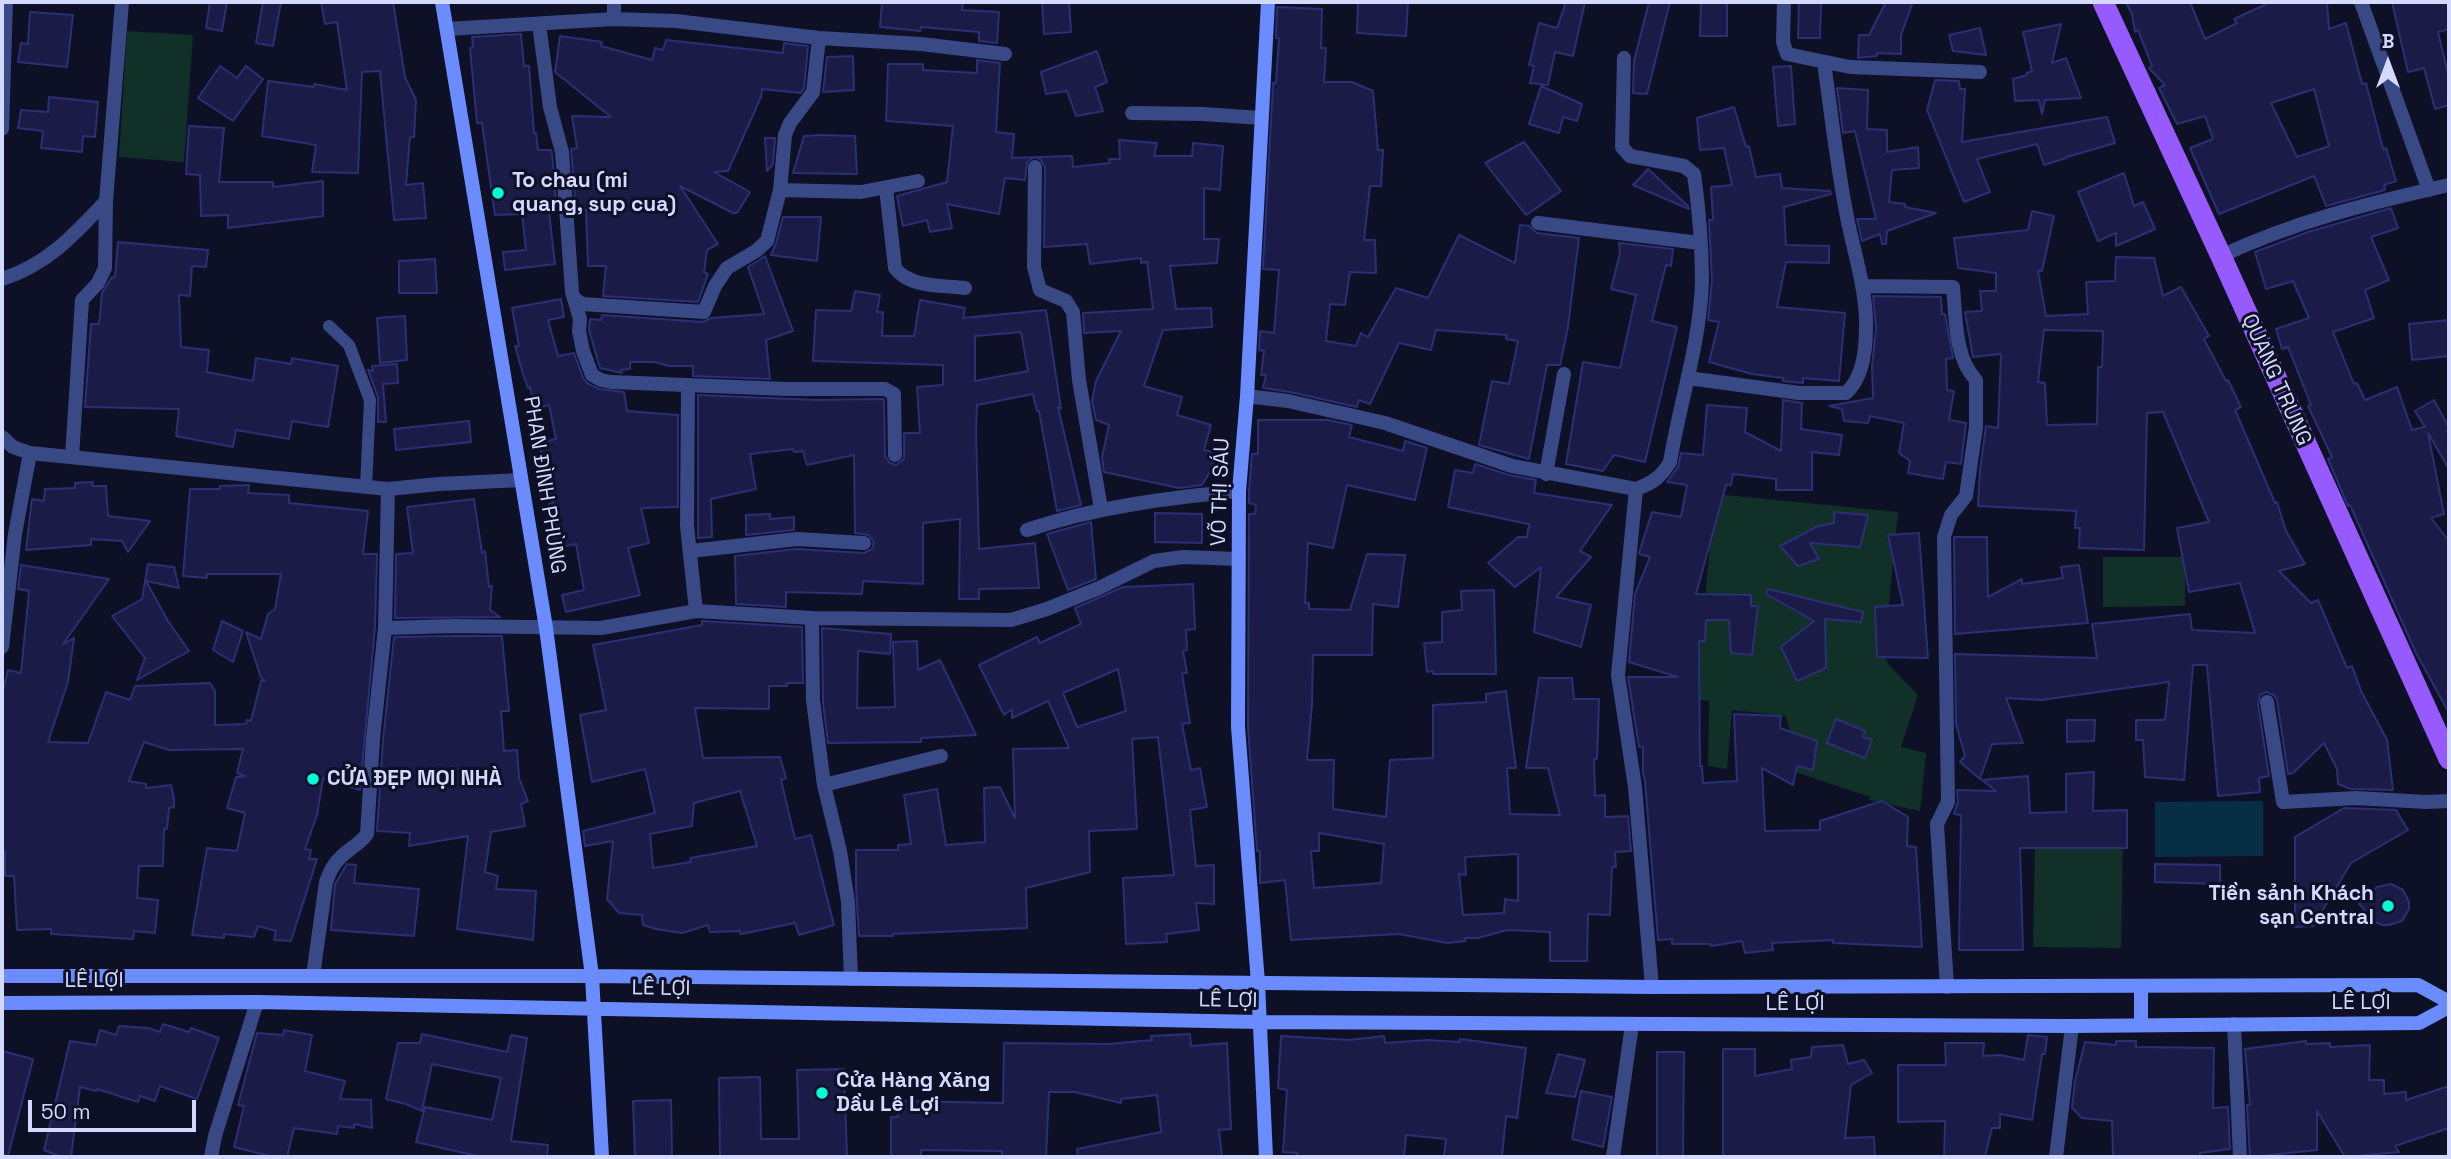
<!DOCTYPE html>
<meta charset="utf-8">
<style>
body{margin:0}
#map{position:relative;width:2451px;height:1159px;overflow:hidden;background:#0e1026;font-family:"Space Grotesk",sans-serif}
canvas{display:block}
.frame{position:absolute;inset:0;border:4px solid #d3d9ff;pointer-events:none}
.north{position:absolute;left:2353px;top:28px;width:70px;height:70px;-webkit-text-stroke:5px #0e1026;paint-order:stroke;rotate:0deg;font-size:19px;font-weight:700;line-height:28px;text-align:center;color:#d3d9ff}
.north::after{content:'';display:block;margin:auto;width:24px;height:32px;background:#d3d9ff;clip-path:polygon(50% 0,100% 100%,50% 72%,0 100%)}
.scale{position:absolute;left:28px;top:1100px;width:168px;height:32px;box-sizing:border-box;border:4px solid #d3d9ff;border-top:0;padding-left:9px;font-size:21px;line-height:24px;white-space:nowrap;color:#d3d9ff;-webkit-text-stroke:5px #0e1026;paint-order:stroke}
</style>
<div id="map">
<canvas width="2451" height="1159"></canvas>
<div class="frame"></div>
<div class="north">B</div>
<div class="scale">50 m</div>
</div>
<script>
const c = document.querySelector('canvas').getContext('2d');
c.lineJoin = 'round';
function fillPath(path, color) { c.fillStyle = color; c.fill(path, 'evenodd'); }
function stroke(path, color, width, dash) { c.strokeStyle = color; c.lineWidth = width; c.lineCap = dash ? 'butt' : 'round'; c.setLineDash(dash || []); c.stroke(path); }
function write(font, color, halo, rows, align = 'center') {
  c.font = font + ' "Space Grotesk",sans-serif'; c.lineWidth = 6; c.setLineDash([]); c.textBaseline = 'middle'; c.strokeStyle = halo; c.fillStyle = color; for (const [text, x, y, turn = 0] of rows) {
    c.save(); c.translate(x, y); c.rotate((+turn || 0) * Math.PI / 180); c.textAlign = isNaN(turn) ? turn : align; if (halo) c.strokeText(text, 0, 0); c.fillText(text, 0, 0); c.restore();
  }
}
fillPath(new Path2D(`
 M127,31L193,35L184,162L119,157Z
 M1715,494L1898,512L1884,653L1888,664L1918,695L1901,747L1926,753L1920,811L1869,800L1870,797L1789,770L1790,732L1786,716L1732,710L1727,769L1708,766L1709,701L1695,699Z
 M2103,557H2185V606L2103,607Z
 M2035,837L2123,839L2121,948L2033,947Z`), '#113027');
fillPath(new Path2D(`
 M2263,801V856L2155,857V802Z`), '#082e45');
const building = new Path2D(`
 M210,2H227L222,31L206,28Z
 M263,2H281L273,46L256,43Z
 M321,2H393L405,77L416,100L414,137H410L406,185L423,183L426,218L394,220L380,71L362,72L358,173L312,172L316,145L262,136L268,81L314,87V84L347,90L337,22L325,24Z
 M882,2H963L962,10L999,12L997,43L979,41V32L921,27L920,31L880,27Z
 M1042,2H1069L1071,32L1044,34Z
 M1358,2H1408L1406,36L1357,33Z
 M1566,2H1585L1573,56L1555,52L1548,85L1530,83L1534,66L1529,65L1539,23L1557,28Z
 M1649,2H1670L1647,94L1633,93L1634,61Z
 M1701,2H1727V36H1700Z
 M1799,2H1821L1820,38H1798Z
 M1886,2H1913L1901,35V54L1877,53V56L1858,58L1859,35H1869Z
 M2126,2H2190L2205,39L2237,23L2234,19L2271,2H2327L2329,29L2346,23L2362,84L2366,83L2383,149L2386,148L2396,181L2384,185L2385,190L2326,206L2314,176L2219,214L2190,148L2213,139L2205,116L2177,124L2159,88L2165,85L2149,68L2152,66L2138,30L2135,32L2132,14ZM2314,89L2329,146L2297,157L2271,103Z
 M2392,2H2449V29L2438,32L2449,78V105L2435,109L2424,68L2408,72Z
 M1277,7L1322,9L1321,48H1326L1324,82H1352L1373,91L1378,150H1383L1381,186H1370L1364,240H1375L1376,273L1350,272L1345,305L1330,304L1326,341L1356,346L1361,333L1368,337L1396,288L1428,298L1459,235L1515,263L1520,225L1529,226L1537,233L1579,238L1568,327L1560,365H1547L1529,459L1479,445L1492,381L1509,384L1518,341L1506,339L1507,335L1436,330L1431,350L1399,343L1370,404L1359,400L1357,407L1290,392L1263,388L1266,375H1261L1264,351L1259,350L1260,331L1274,333L1279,270L1263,269L1273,83H1276L1279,38H1276Z
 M30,12L73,15L67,67L18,62L21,43L28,44Z
 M2061,24L2052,63L2066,58L2081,98L2045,100L2042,114L2039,100L2015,101L2013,79L2027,75V73L2032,71L2023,32Z
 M1980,28L1986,55L1953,51L1949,35Z
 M521,34L524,66H529L534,133H536L538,150H551L552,154L557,212H549L555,264L505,270L503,252L526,250L522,214L495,215L482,123H477L470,48L473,47L472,37Z
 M560,36L602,42L601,46L652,60L655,48L663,50L666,40L783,53L784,43L808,46L804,88L801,93L762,89L761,97L728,171L714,172L750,192L737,213H733L680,186L718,244L707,250L704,272L708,274L698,302L603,296L606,266H588L586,210L576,211L571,149L577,148L572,116L611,117L555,72Z
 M1097,51L1107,82L1095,87L1103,111L1076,116L1067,91L1046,94L1041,72Z
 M853,56L854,90L823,92L827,57Z
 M977,60L1000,63L996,132L1014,134L1012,158L1072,156L1073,167L1110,163L1109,159H1120L1119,140L1157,143L1154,156H1192L1193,143L1223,146L1220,190L1204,188V239H1219L1217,263L1170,266L1176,309L1211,308L1212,327L1163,330L1144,386L1182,397L1177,415L1211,425L1204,450L1216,453L1211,470L1202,485L1179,488L1104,472L1102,457L1109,425L1096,420L1092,401L1096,381L1121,331L1084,333L1083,313L1153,309L1147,262L1141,263V258L1090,264L1087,244L1044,247L1045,167L1040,159L1034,157L1027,162L1025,180L1005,178L999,214L947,204L952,228L930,232L927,220L903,226L897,196L947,182L953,126L886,121L888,64H923V70L977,73Z
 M220,66L237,78L246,66L263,79L233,121L198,98Z
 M1791,66L1795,124L1778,126L1773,67Z
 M1935,80L1959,81L1960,89H1965L1962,142L2107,117L2115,143L2067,157V156L2066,158L2044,165L2037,144L1977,159L1990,192L1964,202L1927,110Z
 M1541,86L1582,104L1577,121L1563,117L1559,133L1529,124Z
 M1837,88L1868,90L1867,129L1887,130V152L1918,147L1919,168L1892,170L1889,202L1905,204V207L1936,213L1887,231L1886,244H1882L1880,234L1862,241L1857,219H1876L1855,131L1843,133Z
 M49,97L98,102L95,137L83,136L82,152L41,148L43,131L18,128L21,110L48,112Z
 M1734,107L1746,147L1749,146L1756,177L1780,174L1782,188L1830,191L1831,194L1784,207L1786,245L1829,246V263L1786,262L1777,307L1845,313L1839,381L1803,378V383L1783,381V378L1752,374L1709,362L1719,322L1708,320L1712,280L1709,220H1713L1711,187L1732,185L1724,148L1700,150L1697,118Z
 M189,126L224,128L219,182H273V187L323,181V216L228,228V215L201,216L200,175L186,174Z
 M821,135L855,136L857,174L793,173L804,136Z
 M765,138H775L773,164L767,171Z
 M1524,142L1561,191L1526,215L1485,163Z
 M1648,169L1688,206L1689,209L1633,185Z
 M2124,173L2134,206L2143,202L2155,229L2116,246V233L2098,241L2078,192Z
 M2391,208L2398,228L2371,237L2389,280L2365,290L2374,318L2333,332L2354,384L2357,383L2365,400L2397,387L2412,430L2425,427L2415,411L2434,400L2449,428V469L2428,433L2444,514L2431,518L2449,541V713L2416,653L2350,505L2348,506L2328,459L2332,457L2308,406L2311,405L2288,347L2282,349L2276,329L2309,318L2293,281L2266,289L2255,252L2308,232Z
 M2032,211L2054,216L2042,271H2038L2046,316L2088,314L2086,282L2115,281L2116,257L2154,258L2163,296L2181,287L2209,336L2204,339L2226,381L2228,380L2241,407L2235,410L2275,503L2277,502L2286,531L2305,564L2279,571L2311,603L2318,600L2347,668L2352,666L2361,691L2387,740L2393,790L2351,789L2338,784L2337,769L2324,743L2293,773L2288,774L2277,700L2274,695L2266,692L2260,695L2258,704L2269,776L2259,778L2260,792L2218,796L2207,665H2193L2184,780L2145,777L2143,740H2136V720H2165L2169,682L2041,700L2006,698L2023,743L1992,744L1980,779L1960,762L1965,756L1956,724L1955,654L2097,658L2092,624L2190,614L2192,630L2255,633L2240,583L2189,592L2177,528L2209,522L2163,412L2147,413L2144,550L2079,548L2080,528H2075L2076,511L1978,506L1980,470L1986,426L1998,428L2001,354L1973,357L1965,312L1982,311L1980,291H1996V273L1958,268L1954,238L2028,230ZM2044,330L2103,331L2102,367H2098L2097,424L2047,425L2045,383L2038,382Z
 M783,217H821L817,261L771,255L776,243Z
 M118,242L208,250L206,267L192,266L190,296L179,295L181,347L209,350L207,372L253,381L256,358L291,364L292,358L338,366L328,427L292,421L289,439L236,430L233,447L176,436L179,409L85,407L91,324H99L102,293L112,277H115Z
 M1619,243L1673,249L1671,266L1666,265L1652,321L1677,327L1645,462L1614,455L1603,471L1566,464L1583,362L1620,368L1636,295L1611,289L1620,253Z
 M765,256L793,331L766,340L770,379L693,376V366H669L655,362H630V369L621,370L622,373L600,368L589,330L590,319L601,320L602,315L703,322L711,318L764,314L748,267Z
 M435,259L437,293H399V261Z
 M855,291L880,295L877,312H883L882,336H914L920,300L965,308L963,318L1046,310L1061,409L1058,407L1081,505L1057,511L1039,411H1037L1033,394L977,405L976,432L979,549L1035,543L1039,588L979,589V599H959L960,519L923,523V584L863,581L862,594L786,592V607L736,604L735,556L796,549L864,553L872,549L874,543L869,535L855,533L854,455L807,465L803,451L794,452L793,449L750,454L756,489L711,499L712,537L698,538V395L816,400L883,399L884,400L885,456L890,463L896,465L904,459V433H920L917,387L943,385V365L813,361L816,310L851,311ZM1021,332L1028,371L975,381V336Z
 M1873,296L1941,297L1942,314H1945L1953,358L1946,359L1947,390L1954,391L1949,420L1966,423L1961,464L1946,462L1943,479L1908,473L1910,461L1899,453L1904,423L1870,416L1868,423L1844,421L1842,409L1829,406L1873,398L1872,366L1876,328Z
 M561,299L564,317L548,320L558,356L574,353L583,378L587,383L599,389L624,392L627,411L678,415V507L641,508L649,543L628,548L640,595L566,612L562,595L584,590L576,544L556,548L549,504L553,503L539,443L556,439L549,405L535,409L530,387L528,388L523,374L515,346H519L512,308Z
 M405,316L407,360L380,363L377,318Z
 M2449,320V356L2412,360L2409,324Z
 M397,364L398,383L383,384L386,422H378V397L368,370L373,371L372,366Z
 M1783,400L1802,403L1801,429L1842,435L1839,455L1812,452V490H1776V479L1733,474L1731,485H1726L1696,594L1751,595V606H1758L1752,655L1731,653L1729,620H1706L1705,641H1699L1700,766H1702L1703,783L1737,781L1734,714L1781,716L1780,728L1817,741L1813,770L1797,766L1793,785L1762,768L1765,831L1820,830V821L1882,801L1908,817L1907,846L1916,847L1922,947L1833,943V940L1772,943L1773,950L1745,953L1742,941L1711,946L1710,944H1672V939L1658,940L1645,781L1643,773V747H1639L1628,677H1678L1629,662L1635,594L1650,557L1639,554L1640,550L1652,512L1681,517L1687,485L1667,482L1678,467L1681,453L1703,455L1707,405L1747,408L1745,432L1781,451Z
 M1258,420H1328L1352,425L1349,437L1403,451L1405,441L1427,448L1415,500L1347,485L1333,548L1308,543L1305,603H1309V609L1350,610L1367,554L1405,555L1398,607L1373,604L1372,655H1313L1312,704L1307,760H1334L1333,809L1386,817L1390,760L1433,758V705L1486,702V694L1506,691L1516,768H1507L1510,814L1560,815L1548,768H1526L1539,678H1572L1574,699H1599L1597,759H1594L1595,796L1605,795V817L1628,816L1631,851L1615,852L1616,867H1612L1610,915L1588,914L1587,961H1550V932L1507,930L1478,938H1465V941L1447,943L1399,934L1291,940L1285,880L1260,883V851H1257L1248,727L1249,514H1255L1256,505L1249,503V491L1252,454H1258ZM1319,833L1384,844L1381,883L1314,888L1311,851H1319ZM1518,854V901L1505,899L1504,913L1463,915L1459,874L1466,875L1465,857Z
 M469,421L471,442L396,450L394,429Z
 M1475,464L1509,475L1536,480L1534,493L1612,505L1580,551L1591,557L1556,597L1591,605L1581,647L1534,632L1541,567L1515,587L1488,563L1518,537H1527L1528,529L1530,526L1528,524L1448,507L1455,470L1473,473Z
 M93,482L92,486H106L108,516L150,521L128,552L122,541L91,539V545L26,550L32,499L44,501L45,489L75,488V483Z
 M249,485L248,493L289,495V503L368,511L363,554H377L375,627L360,790L323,778L317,815L305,849L311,850L309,859H317L291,941L274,940L276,931L258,926L254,937L224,934V938L192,935L207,848L237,851L245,813L227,808L236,777L245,776L237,773L243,749L169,750L144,742L129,781L146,784V788L171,785L174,799V807L169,808L167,829H164L163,866H139L137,898L158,900L155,933L134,931L133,939L51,934V929L17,930L14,876H5V851H3L2,695L8,670L21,673L29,591L18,589L21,565L109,579L63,644L74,638L68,682L48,742L88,743L106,692L130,700L135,686L210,683L215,691V725L246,724L247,720L251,721L261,681H265L261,678L246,632L261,639L268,614L275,609L281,574H206L207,578L183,576L190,489H220V486Z
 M474,499L482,553L485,551L489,587L492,586L490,610L500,617L395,618L396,554L413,553L407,507Z
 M1834,512L1868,515L1860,547L1810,543L1819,559L1798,566L1780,546L1818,526L1834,523Z
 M1155,513L1202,514V543L1155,542Z
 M770,514V519L794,517V530L746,535V515Z
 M1091,522L1096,579L1068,590L1047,534Z
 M1919,533L1928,658L1877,657L1875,607L1903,605L1888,535Z
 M1954,537H1987L1988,597L2022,579V584L2063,578L2061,567L2079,565L2088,623L1955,634Z
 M148,564L174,567L179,588L146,581L168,621L189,651L137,680L145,658L112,616L142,599Z
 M1193,584L1195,629L1186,630L1187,650L1183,651L1187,673H1182L1190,723L1182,724L1191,770L1200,768L1207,807L1190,810L1196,866L1214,865V904L1196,903L1199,930L1166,934L1167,942L1126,944L1123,878L1174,875L1158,737L1132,739L1137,829L1089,831L1090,872L1026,888L1027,928L893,934V936H859L856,888V850H898V845L911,844L904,795L937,789L946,845L985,842L984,788L1000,787L1015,818L1013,749L1069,748L1048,701L1012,718V709L1004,715L979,665L1037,637L1040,643L1081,624L1075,608L1123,587ZM1118,669L1126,711L1077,727L1063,693Z
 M1768,589L1863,612L1861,622L1825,619L1826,668L1797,681L1781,647L1814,621L1766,594Z
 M1494,590L1496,674H1433V671L1427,672L1424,643L1442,642V612L1462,610L1461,591Z
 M222,621L243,631L233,662L213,650Z
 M702,621L802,627L803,683H787V686H769V709L695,708L703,758L780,757L786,778L781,780L795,839L811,835L834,925L799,935L795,923L741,934L740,931L710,932L708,925L682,933L656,929L643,925L642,915L619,913L607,899L613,841L585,846L583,831L655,813L645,769L592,782L580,715L606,710L593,645L702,625ZM740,791L757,846L690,858L691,862L653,868L650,834L692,826L694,803Z
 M822,628L891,634L890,654L858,651L857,708L895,707L893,642L917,641L918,670L940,660L976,735L921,738V742L828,743L823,703Z
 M455,636H502L509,711H501L504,751L517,750L519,778L528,801L521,804L525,826L491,832L485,872L498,876L496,889L536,891L533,940L457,929L468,836L409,846L410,833L377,831L383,740L394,637Z
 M1836,719L1865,731L1863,737L1872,740L1865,758L1827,743Z
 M2067,720H2095L2094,741L2067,742Z
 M2094,772L2093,811L2127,810V848H2020L2023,950H1959L1961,815L1954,814L1958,802L1957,790L1996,791L1982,780L2028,776L2030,813L2066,812V774Z
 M2344,808L2396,810L2408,830L2351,863L2313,926L2295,927V837Z
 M347,864L356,865L354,883L419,889L414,936L331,930L335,884Z
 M2155,864L2220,865V884L2155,882Z
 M2391,884L2403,890L2409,902V909L2402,921L2389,925H2382L2376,922L2359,904L2377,887Z
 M163,1024L189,1032L191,1028L219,1038L197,1099L160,1086L155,1101L140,1096L138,1102L97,1089L96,1091L80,1087L71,1157H61L44,1150L70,1041L96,1045L100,1030L116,1035L119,1026L148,1028L160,1032Z
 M284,1030L312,1035L305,1071L345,1081L340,1099L371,1100L372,1128L354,1124V1128L338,1126L337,1134L294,1128L287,1157H274L234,1147L244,1106L238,1105L257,1033L283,1035Z
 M422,1034L507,1052L511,1035L527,1038L511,1141L548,1145L547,1157H481L416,1142L425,1107L492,1120L501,1078L432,1064L422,1111L406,1104L386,1099L398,1043H420Z
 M1190,1034L1191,1046L1227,1043L1231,1129L1219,1130L1222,1157H1078L1077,1149L1161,1132L1157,1095L1121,1099V1103L1075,1092H1049L1046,1157H1002V1151L921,1150V1157H891V1117H898V1101L1003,1103L1004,1043L1109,1044L1152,1040L1151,1036Z
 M2028,1035L2047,1037L2045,1054H2042L2032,1120L2000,1114V1128H1992L1985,1157H1944L1945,1121L1898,1122V1065H1946L1945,1043H1984L1983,1056L2000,1055L2024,1060Z
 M1281,1036L1349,1040L1384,1036L1385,1043L1428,1040L1459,1042L1460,1039L1526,1048L1517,1118L1506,1116L1502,1157H1444L1446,1139L1406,1135L1404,1157H1297V1153L1283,1152L1287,1090L1278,1088Z
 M2116,1041H2136V1047L2214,1048L2213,1108L2228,1107L2230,1149L2200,1153V1157H2113L2112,1121L2082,1118L2072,1108L2075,1081L2085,1042L2116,1045Z
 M2306,1041V1044L2330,1043V1047L2370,1045L2369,1080H2384V1094L2406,1092V1100L2449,1086V1128L2395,1146L2399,1152L2345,1157L2317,1111V1150L2250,1157L2247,1105H2250L2245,1049Z
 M1843,1045L1848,1064L1864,1060L1872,1073L1851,1085L1845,1138L1874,1137L1875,1157H1723V1049H1755V1076L1792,1069L1791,1060L1811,1057L1812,1047Z
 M2,1051L33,1059L8,1156L2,1155Z
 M1657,1052H1684L1683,1157H1657Z
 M1558,1054L1585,1060L1575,1097L1546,1093Z
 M844,1069L847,1157H720L719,1078L760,1077L761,1139H799L797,1070Z
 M1581,1091L1612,1097L1603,1147L1572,1139Z
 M671,1100L672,1157H635L633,1101Z`);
fillPath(building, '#1a1c47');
stroke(building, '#2b2f74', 2);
stroke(new Path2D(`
 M329,326L349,345L370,400L366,487`), '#384986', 12);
stroke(new Path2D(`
 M1784,2L1783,42L1787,54L1850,67L1980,72
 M2361,2L2429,190
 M614,19V2
 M539,24L550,107L562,152L572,292L580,319L579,331L583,351L592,375L601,380L611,382L786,389H885L894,394L895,455
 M447,29L614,19L676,21L819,38L921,44L1005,54
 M1624,58L1622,147L1630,156L1684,166L1694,174C1699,209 1702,246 1702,282C1700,343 1680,402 1670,462C1661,477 1653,483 1636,489L1618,675L1635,787L1652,987
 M1132,113L1203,114L1261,118
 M2,129L6,2
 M1035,167L1034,267L1040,290L1066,301L1073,312L1079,380L1101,509
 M886,188L895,268C910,288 942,285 965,288
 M780,190L861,192L918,181
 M1538,223L1700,243
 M2221,256C2295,221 2370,203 2449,185
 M2,279C47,265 75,234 106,201
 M1862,286L1953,287C1956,317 1954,357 1976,380V427L1966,496L1951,515L1944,537L1948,802L1937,824L1947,987
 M575,299L582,304L704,312L715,286L727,268L756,251L767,241L780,190L785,135L790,123L813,92L819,38
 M1688,378L1799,393H1846C1863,378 1866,349 1866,328C1867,291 1854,253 1847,217C1837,166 1831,113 1824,62
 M688,385L687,526L696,611
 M1247,396L1288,401L1385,423L1512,466L1636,489
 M2,437L13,447L30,453L388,489L439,484L521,480
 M72,457L82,300L98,283L105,268L106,201L122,2
 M1546,474L1564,374
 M1027,530C1096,507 1166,498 1239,491
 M691,551L797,539L864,543
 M812,618L813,700L824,785L840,851L848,902L851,979
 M385,628L455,626L601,628L696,611L812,618L1011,620L1047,609L1099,588L1154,561L1183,557L1239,559
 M2,647L15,534L30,453
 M2267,702L2283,802L2356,798L2426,802L2449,801
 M824,785L941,756
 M313,976L326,882C330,872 333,864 341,857C350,848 360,844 367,834L373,739L385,628L388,489
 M2234,1024L2240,1157
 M211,1157L215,1136L257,1002
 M1613,1157L1632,1025
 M2056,1157L2072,1026`), '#384986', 14);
stroke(new Path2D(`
 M442,2L546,628L592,976L602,1157
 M2,976H592L1652,987L2418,985L2449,1002
 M2141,986V1025
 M2,1003L257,1002L1259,1022L2072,1026L2419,1023L2449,1007
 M1266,1157L1258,983L1238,727L1239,491L1247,396L1268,2`), '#6a8cff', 14);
stroke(new Path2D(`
 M2103,2L2221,256L2449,759`), '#975aff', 21);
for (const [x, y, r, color] of [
 [498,193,7,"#00fed6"],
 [313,779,7,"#00fed6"],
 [2388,906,7,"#00fed6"],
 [822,1093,7,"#00fed6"]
]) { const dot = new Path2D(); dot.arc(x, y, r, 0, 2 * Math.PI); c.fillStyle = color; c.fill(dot); stroke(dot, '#0e1026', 2.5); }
write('bold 21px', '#d3d9ff', '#0e1026', [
 ["To chau (mi",512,181],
 ["quang, sup cua)",512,205],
 ["CỬA ĐẸP MỌI NHÀ",327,779],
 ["Tiền sảnh Khách",2374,894,"right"],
 ["sạn Central",2374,918,"right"],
 ["Cửa Hàng Xăng",836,1081],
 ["Dầu Lê Lợi",836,1105]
], 'left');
write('21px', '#d3d9ff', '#0e1026', [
 ["QUANG TRUNG",2276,380,66],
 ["PHAN ĐÌNH PHÙNG",544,485,81],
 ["VÕ THỊ SÁU",1221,492,-88],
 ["LÊ LỢI",94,981],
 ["LÊ LỢI",661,989,1],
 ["LÊ LỢI",1228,1001,1],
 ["LÊ LỢI",2361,1003],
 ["LÊ LỢI",1795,1004]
]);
</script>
